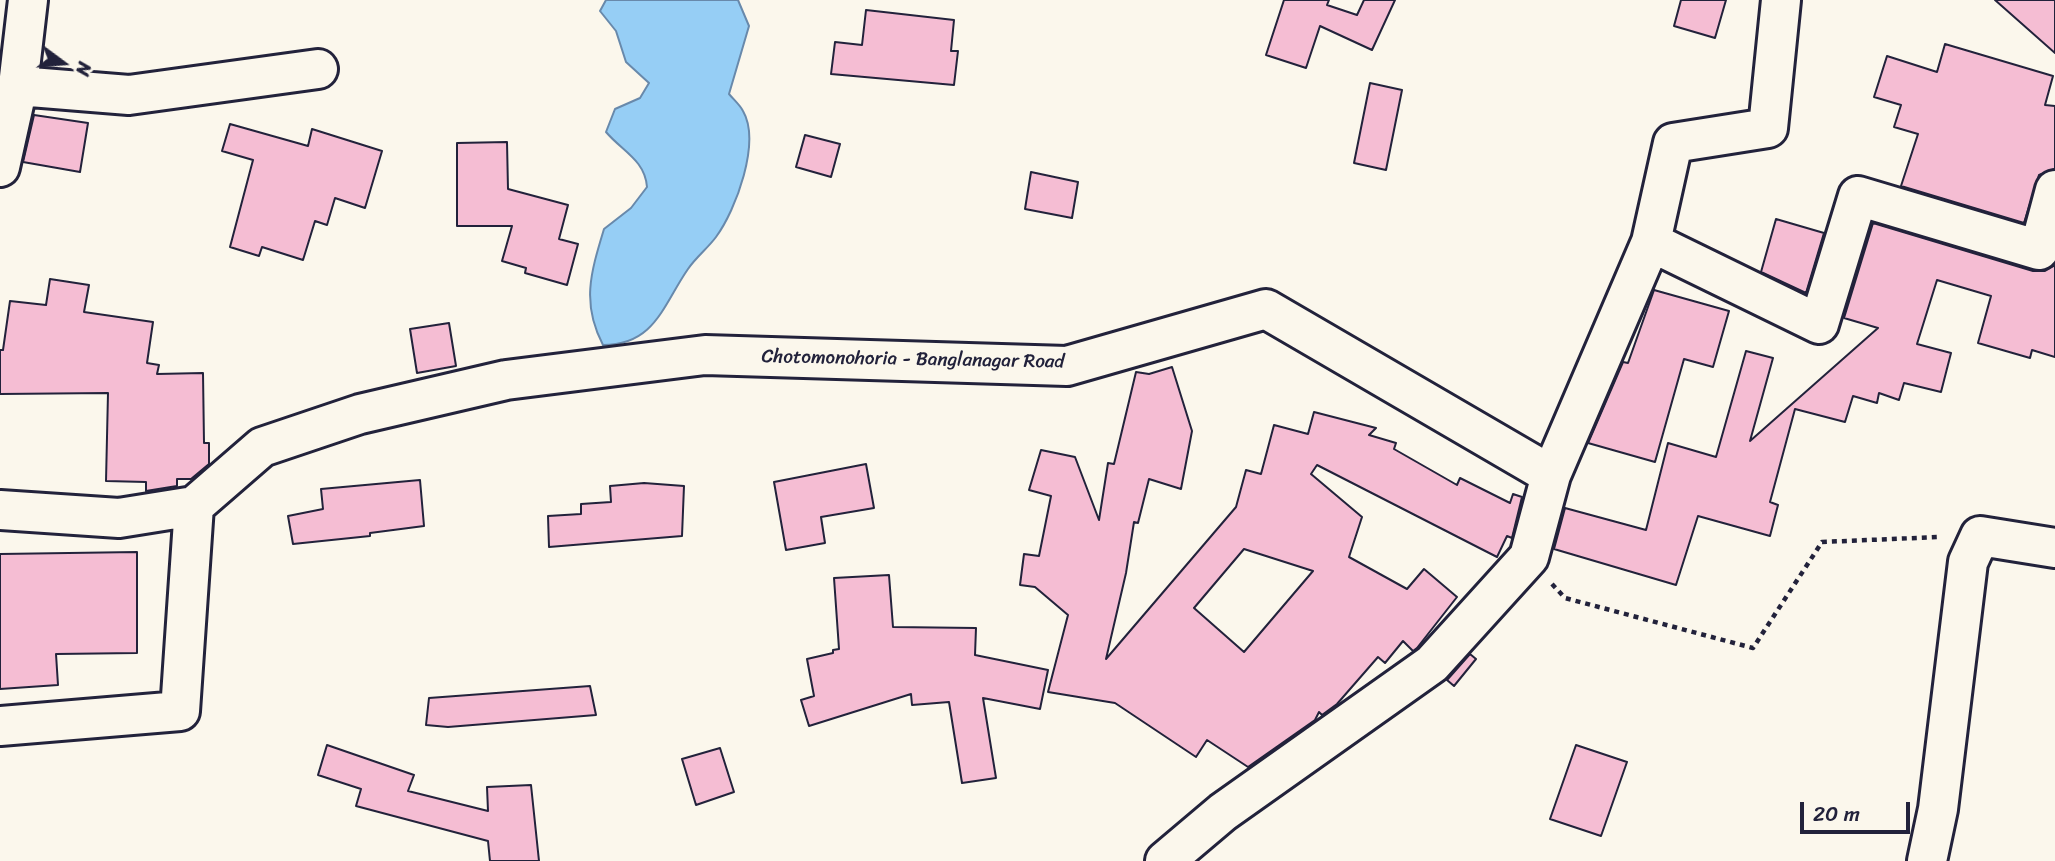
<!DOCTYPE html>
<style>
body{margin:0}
#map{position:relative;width:2055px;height:861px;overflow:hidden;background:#fbf7ec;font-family:Sriracha,sans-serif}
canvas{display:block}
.north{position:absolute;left:28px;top:28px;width:70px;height:70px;-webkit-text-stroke:5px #fbf7ec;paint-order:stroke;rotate:106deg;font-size:19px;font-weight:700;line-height:28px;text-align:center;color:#22223b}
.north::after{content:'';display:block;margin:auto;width:24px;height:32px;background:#22223b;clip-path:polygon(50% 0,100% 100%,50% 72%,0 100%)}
.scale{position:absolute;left:1800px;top:802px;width:110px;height:32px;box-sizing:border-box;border:4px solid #22223b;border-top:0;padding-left:9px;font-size:21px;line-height:24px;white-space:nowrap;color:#22223b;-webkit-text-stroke:5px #fbf7ec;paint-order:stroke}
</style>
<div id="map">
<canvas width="2055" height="861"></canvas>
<div class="north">N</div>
<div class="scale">20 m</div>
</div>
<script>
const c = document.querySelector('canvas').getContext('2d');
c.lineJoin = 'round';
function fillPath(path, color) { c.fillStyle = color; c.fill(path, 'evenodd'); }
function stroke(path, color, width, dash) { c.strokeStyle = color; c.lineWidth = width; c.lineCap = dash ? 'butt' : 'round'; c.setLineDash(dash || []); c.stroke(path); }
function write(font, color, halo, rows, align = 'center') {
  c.font = font + ' Sriracha,sans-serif'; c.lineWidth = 5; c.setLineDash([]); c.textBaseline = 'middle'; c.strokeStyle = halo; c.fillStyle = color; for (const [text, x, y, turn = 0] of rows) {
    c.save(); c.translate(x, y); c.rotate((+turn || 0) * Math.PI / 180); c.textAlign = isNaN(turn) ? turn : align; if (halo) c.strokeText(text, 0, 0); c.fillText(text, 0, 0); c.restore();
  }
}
const water = new Path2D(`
 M606,0H738L749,26L729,94C734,100 740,105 743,111C761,142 736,210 716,237C708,248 696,257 688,269C663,305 655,345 603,345C581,303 591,272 604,229L631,208L647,187C645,160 622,151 606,132L615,109L640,98L649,83L626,62L616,31L600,11Z`);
fillPath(water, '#96cef5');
stroke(water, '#6889ab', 2);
const building = new Path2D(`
 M1284,0H1329L1327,5L1357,15L1364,0H1395L1372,50L1320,26L1306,68L1266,55Z
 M1681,0H1726L1715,38L1674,26Z
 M1995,0H2055V53Z
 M866,10L954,20L951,51H958L954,85L831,74L835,42L862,45Z
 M1945,44L2053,76L2045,105L2055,106V169L2039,175L2024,223L1901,186L1918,134L1894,127L1901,105L1874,97L1887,56L1937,72Z
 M1370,83L1402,90L1386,170L1354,163Z
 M34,115L88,123L80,172L23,162Z
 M230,124L308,146L312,129L382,151L365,208L335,198L327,225L315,221L303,260L262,247L259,256L230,247L253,160L222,151Z
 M805,135L840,144L831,177L796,167Z
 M507,142L508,189L568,205L559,239L578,244L567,285L525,273L526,268L502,261L512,226H457V143Z
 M1031,172L1078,182L1072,218L1025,209Z
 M1776,219L1824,233L1806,293L1761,272Z
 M1873,223L2033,271H2045L2055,265V357L2032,350L2030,358L1978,343L1991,296L1937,280L1917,344L1951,353L1941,392L1904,383L1899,400L1879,393L1877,403L1853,396L1845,422L1795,409L1770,502L1778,505L1770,536L1698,516L1676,585L1554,549L1565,508L1646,530L1668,443L1716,457L1746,351L1773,358L1750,441L1878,328L1844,318Z
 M50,279L89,285L84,312L153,322L147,363L159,365L157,374L203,373L204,443H209V464L191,479H177V486L146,491V482L106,481L108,393L0,394V350H3L10,301L46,305Z
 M1654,290L1729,311L1713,367L1684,359L1655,462L1588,443L1623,362L1628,363Z
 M449,323L456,366L417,373L410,329Z
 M1172,367L1192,431L1181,489L1149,479L1138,523L1134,522L1126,573L1106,659L1236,507L1246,470L1261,474L1274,425L1308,434L1314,412L1376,428L1369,435L1396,443L1394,449L1457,485L1460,478L1510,503L1513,494L1522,497L1512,538L1507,536L1497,557L1317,465L1311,474L1362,517L1349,557L1407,589L1424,569L1457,597L1417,648L1413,651L1403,641L1385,663L1378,657L1337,704L1322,715L1319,712L1315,720L1248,767L1207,740L1196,757L1115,703L1048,692L1068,615L1035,587L1020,585L1024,554L1039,556L1051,496L1029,490L1041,450L1075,457L1099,520L1108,463L1114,464L1136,372L1149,374ZM1244,549L1313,571L1244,652L1194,608Z
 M866,464L874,508L821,517L825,543L786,550L774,482Z
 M420,480L424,526L370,533V536L293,544L288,516L323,509L321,489Z
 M644,483L684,486L682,536L549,547L548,516L581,514V504L611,502L610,486Z
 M137,552V653L56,654L58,685L0,689V554Z
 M889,575L893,627L976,628L975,655L1048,670L1040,709L983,698L996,778L962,783L949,702L912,705L911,694L809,726L801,700L814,696L807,659L833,653V650L839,649L834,578Z
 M1470,654L1476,659L1454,686L1447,680Z
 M590,686L596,715L448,727L426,725L429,698Z
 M327,745L414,775L408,791L488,811L487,787L531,785L539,861H490L488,841L356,806L361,789L318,775Z
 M1576,745L1627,762L1601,836L1550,819Z
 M720,748L734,792L696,805L682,759Z`);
fillPath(building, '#f5bdd3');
stroke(building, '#22223b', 2);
const minor = new Path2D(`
 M18,86L129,95L318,69
 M0,167L18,86L28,0
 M1651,242L1673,143L1768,128L1781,0
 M0,510L119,518L194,506
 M0,726L180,711L194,506L262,447L360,414L506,380L705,355L1067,366L1266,309L1551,475L1651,242L1819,324L1858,196L2039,250L2055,190
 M1165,861L1223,812L1432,664L1529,557L1551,475
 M1927,861L1938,809L1968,562L1980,536L2055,548`);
stroke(minor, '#22223b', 44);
stroke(new Path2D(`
 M1552,584L1565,598L1753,648L1822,542L1939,537`), '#22223b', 4.5, [5, 5]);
stroke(minor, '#fbf7ec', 38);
write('19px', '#22223b', '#fbf7ec', [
 ["Chotomonohoria - Banglanagar Road",913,360,1]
]);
</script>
